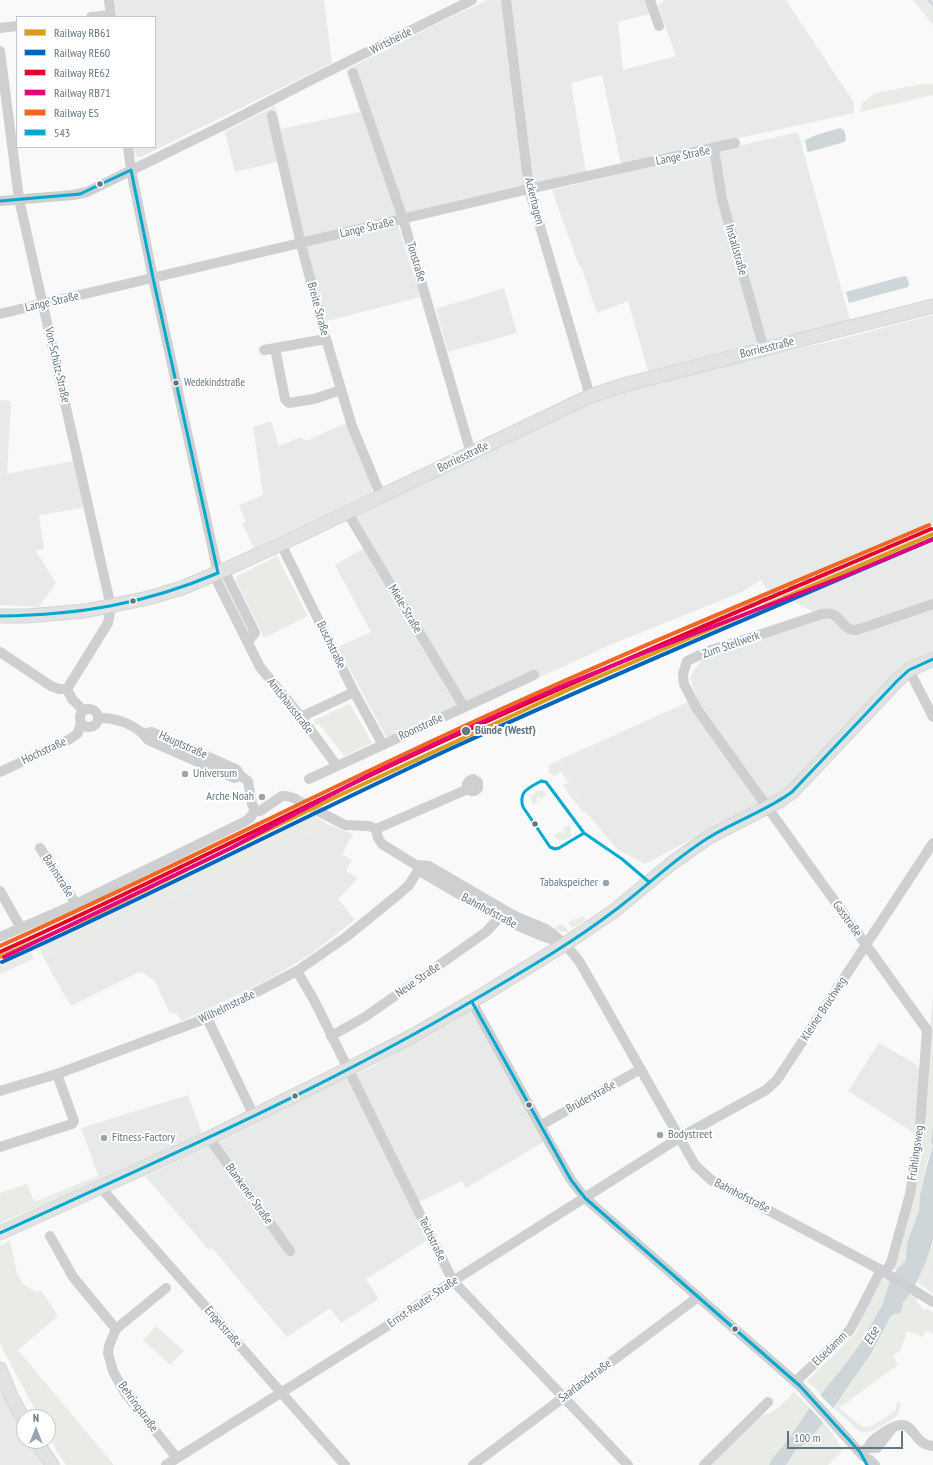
<!DOCTYPE html>
<meta charset="utf-8">
<style>
body{margin:0}
#map{position:relative;width:933px;height:1465px;overflow:hidden;background:#f9f9f9;font-family:"PT Sans Narrow",sans-serif}
canvas{display:block}
.legend{position:absolute;left:16px;top:16px;width:140px;height:132px;box-sizing:border-box;background:#fff;border:1px solid #c1c8cd;margin:0;padding:5px 7px;list-style:none;font-size:12px;color:#657683}
.legend li{display:flex;align-items:center;gap:8px;height:20px}
.legend b{width:20px;border:1px solid #c1c8cd}
.north{position:absolute;left:16px;top:1409px;width:40px;height:40px;box-sizing:border-box;background:#fff;border:1px solid #c1c8cd;border-radius:50%;rotate:0deg;font-size:11px;font-weight:700;line-height:16px;text-align:center;color:#657683}
.north::after{content:'';display:block;margin:auto;width:14px;height:18px;background:#99a4ac;clip-path:polygon(50% 0,100% 100%,50% 72%,0 100%)}
.scale{position:absolute;left:787px;top:1431px;width:116px;height:18px;box-sizing:border-box;border:2px solid #657683;border-top:0;padding-left:5px;font-size:12px;line-height:14px;white-space:nowrap;color:#657683;-webkit-text-stroke:3px #fff;paint-order:stroke}
</style>
<div id="map">
<canvas width="933" height="1465"></canvas>
<ul class="legend">
<li><b style="height:5px;background:#da9c1a"></b>Railway RB61</li>
<li><b style="height:5px;background:#0065bd"></b>Railway RE60</li>
<li><b style="height:5px;background:#e4002b"></b>Railway RE62</li>
<li><b style="height:5px;background:#e5007d"></b>Railway RB71</li>
<li><b style="height:5px;background:#f26522"></b>Railway ES</li>
<li><b style="height:5px;background:#00a9ce"></b>543</li>
</ul>
<div class="north">N</div>
<div class="scale">100 m</div>
</div>
<script>
const c = document.querySelector('canvas').getContext('2d');
c.lineJoin = 'round';
function fillPath(path, color) { c.fillStyle = color; c.fill(path, 'evenodd'); }
function stroke(path, color, width, dash) { c.strokeStyle = color; c.lineWidth = width; c.lineCap = dash ? 'butt' : 'round'; c.setLineDash(dash || []); c.stroke(path); }
function write(font, color, halo, rows, align = 'center') {
  c.font = font + ' "PT Sans Narrow",sans-serif'; c.lineWidth = 4; c.setLineDash([]); c.textBaseline = 'middle'; c.strokeStyle = halo; c.fillStyle = color; for (const [text, x, y, turn = 0] of rows) {
    c.save(); c.translate(x, y); c.rotate((+turn || 0) * Math.PI / 180); c.textAlign = isNaN(turn) ? turn : align; if (halo) c.strokeText(text, 0, 0); c.fillText(text, 0, 0); c.restore();
  }
}
fillPath(new Path2D(`
 M114,0H324L332,63L141,157H138L135,154L133,147H155V17H117Z
 M488,0H646L650,14L618,22L623,70L676,56L658,6L665,0H786L854,103V113L621,164L602,75L571,83L586,172L395,216L420,297L327,321L303,237L286,160L235,172L225,132L275,106L281,129L360,112L346,70L455,15Z
 M798,132L850,320L648,371L628,301L597,313L581,266H579L552,190Z
 M504,288L517,333L448,352L436,309Z
 M933,315V654L796,780L777,794L645,864L617,849L584,810L561,759L697,698L690,678L693,671L705,657L814,612L766,588L761,580L740,593L610,645L391,746L338,647L371,632L335,565L371,544L354,517L593,400L691,372L833,341Z
 M0,400L11,401V402L7,474L73,461L83,508L39,515L44,550H35L56,583L39,607L0,605Z
 M271,421L279,446L301,437L306,441L346,423L372,486L371,492L254,548L242,524L246,522L239,505L263,495L253,427Z
 M327,824L353,834L342,854L352,860L346,871L358,878L338,899L355,920L311,954L273,977L217,1005L181,1021L177,1014L169,1012L155,981L142,972L135,974L71,1006L43,957Z
 M470,1010L510,1076L545,1141L466,1188L462,1181L411,1206L428,1240L366,1279L379,1299L341,1323L330,1308L287,1337L212,1248L209,1250L145,1176L222,1141L335,1083L366,1070Z
 M879,1043L919,1066L917,1135L848,1091Z
 M188,1095L202,1133L100,1181L81,1128Z
 M933,1255V1294L923,1286Z
 M0,1390L24,1435V1441H27L42,1465H0Z`), '#e8e9e9');
fillPath(new Path2D(`
 M913,0H933V25Z
 M921,84H933V95L860,112L862,103L876,93Z
 M277,556L308,616L264,638L236,581L237,576Z
 M350,704L372,743L344,756L319,724L315,725L314,720Z
 M561,759L584,810L586,812L583,813L563,786L568,782L561,772L554,776L549,773V765Z
 M542,790L547,795L541,799L538,796L536,798L538,801L533,805L530,798C532,794 537,791 542,790Z
 M314,815L327,824L43,957L39,947Z
 M569,825L571,829V836L565,840L557,839L554,836L560,831L563,834L565,832L563,829Z
 M583,916L586,920L572,928L568,922Z
 M560,924L565,926L569,932H561L553,929Z
 M31,951L34,959L0,974V964Z
 M933,997V1125L931,1142L933,1146L925,1168L920,1195L919,1210L907,1243L906,1260L896,1270L891,1267L909,1211Z
 M98,1176L100,1181L0,1223V1193L27,1184L34,1202Z
 M933,1239V1255L923,1286L918,1283V1281L932,1246Z
 M10,1240L17,1274L24,1285L37,1292L41,1290L58,1316L18,1350L114,1465H66L59,1455L48,1434V1417H39L2,1348L0,1342V1246Z
 M885,1278L890,1281C878,1324 848,1360 821,1394L807,1381L856,1333L870,1297L882,1279Z
 M911,1293L917,1297V1302L925,1311L927,1308L933,1313V1334L926,1331L923,1337L908,1331H906L905,1334L906,1335L901,1350L893,1355L898,1365L839,1408C845,1412 858,1426 865,1427C872,1428 890,1414 896,1410L897,1401L901,1404L898,1415C888,1421 873,1435 860,1432L834,1408L871,1355L891,1316L896,1313L902,1303Z
 M156,1326L184,1351L170,1365L143,1340Z
 M794,1392L809,1407L788,1440L772,1459L769,1465H710L759,1416L770,1413L780,1406Z
 M823,1423C832,1431 836,1440 843,1450L828,1465H786L795,1451L805,1444Z`), '#e8ebe6');
fillPath(new Path2D(`
 M840,128L844,130L846,139L844,142L809,152L807,151L805,140L816,135Z
 M904,276L907,277L909,284L908,287L849,303L846,292Z
 M933,1125V1238C931,1252 914,1295 902,1303L903,1307L899,1314L896,1313L891,1316L871,1354L839,1400L820,1427L805,1444L795,1451L786,1465H769L772,1459L788,1440L809,1408L821,1394L846,1363L861,1342L882,1305L890,1281L897,1269L906,1260L907,1243L919,1210L920,1195L926,1169L933,1146L931,1142Z`), '#ced6d9');
fillPath(new Path2D(`
 M819,1394L835,1410L825,1424L808,1406Z`), '#f9f9f9');
stroke(new Path2D(`
 M929,0L933,5`), '#ced6d9', 2.5);
stroke(new Path2D(`
 M294,798L316,810`), '#d4d8dc', 10, [10, 5]);
const major = new Path2D(`
 M0,616H27L85,611L148,598L182,588L224,570L281,544L590,396L627,384L933,306
 M0,1233L209,1138L348,1069L414,1035L481,996L565,944L614,911L672,863L709,837L781,800L792,792L897,681L909,670L933,659
 M0,1369L11,1396L24,1420
 M36,1441L52,1465`);
stroke(major, '#d5d6d7', 15);
stroke(new Path2D(`
 M109,0L111,17
 M506,0L529,189L590,396
 M650,0L659,26
 M91,17L111,15
 M0,28L17,26
 M0,51L19,199L111,607L108,623L67,689
 M353,73L403,219L471,453
 M272,116L301,244L326,339L352,426L381,496
 M128,147L131,170L153,278L218,573
 M714,149L722,199L764,349
 M0,201L73,195L87,192L230,122L305,83L472,0
 M0,314L529,189L735,143
 M275,348L285,399L289,403L314,399L341,390
 M264,350L326,339
 M347,512L464,707
 M281,544L354,692L383,745
 M224,570L255,633L248,642
 M214,575L260,667L301,717L337,766
 M0,652L51,686L59,689H67L72,699L83,710
 M909,670L933,717
 M80 718a9 9 0 1 1 18 0a9 9 0 1 1-18 0Z
 M301,717L354,692
 M98,718C115,717 138,725 148,740L234,778L241,776
 M143,734L152,732L236,769L241,776L248,781L252,804L255,810
 M0,772L70,739L78,733L81,723
 M309,779L534,675
 M255,810L260,811L282,796H286L294,798
 M316,810L345,825L369,826L376,829
 M376,829L378,838L382,844L416,865L429,866L513,915L546,929L565,944L579,961L598,994L695,1165L711,1180L881,1270L933,1302
 M376,829L468,789L471,791H475L478,788V782L473,779L469,781L467,784L468,789
 M40,848L76,904
 M421,866L423,873C467,899 510,926 559,942
 M0,891L21,928
 M0,937L76,904L244,822L250,818L255,810
 M297,971L315,1002L453,1281L628,1465
 M472,1002L548,1140L571,1180L585,1198L800,1386L863,1456L870,1460L875,1465
 M207,1018L254,1116
 M331,1036L365,1017L486,932L499,918
 M0,1091L57,1074L207,1018L297,971L346,937L399,894L409,885L421,866
 M541,1125L641,1069
 M209,1138L290,1251
 M0,1147L72,1124L74,1121L57,1074
 M102,1188L108,1196L345,1465
 M50,1236L73,1277L116,1329
 M885,1272L891,1263L910,1194L919,1139L927,1030L697,709L684,684L683,674L687,661L711,650L750,638L822,614C843,610 839,631 857,630L933,604
 M166,1288L116,1329L109,1346L108,1353L113,1371L125,1393L177,1458
 M795,1382L850,1330L881,1270
 M868,1448C871,1440 876,1438 883,1433C917,1410 908,1444 933,1446
 M862,1451L868,1448H877L891,1430
 M166,1465L384,1328L453,1281L679,1138L766,1090L777,1080L933,843
 M473,1465L698,1297
 M704,1465L768,1402`), '#cecfd0', 10);
stroke(major, '#e1e2e2', 13);
const rail = new Path2D(`
 M693,630L816,576`);
stroke(rail, '#c3c5c6', 4);
stroke(rail, '#fff', 2.5, [8]);
stroke(new Path2D(`
 M0,201L80,194L131,170L153,278L218,573C145,604 79,615 0,616
 M541,781L546,782L584,833L559,848L555,849L550,847L523,807C518,791 529,788 541,781Z
 M584,833L622,859L649,882
 M472,1002L571,1180L585,1198L800,1386L860,1452L867,1465
 M0,1233C162,1159 326,1088 479,997C525,970 572,943 614,911C646,887 674,859 708,838C735,821 766,811 792,792L897,681L909,670L933,659`), '#00a9ce', 3);
stroke(new Path2D(`
 M0,957L90,917L342,794L570,689L933,534`), '#da9c1a', 4);
stroke(new Path2D(`
 M2,962C154,894 301,818 452,748C611,675 772,608 933,539`), '#0065bd', 4);
stroke(new Path2D(`
 M0,952C152,884 299,807 450,738C609,665 770,598 931,529`), '#e4002b', 4);
stroke(new Path2D(`
 M4,957L229,849L374,772L534,697L649,651L842,577L933,539`), '#e5007d', 4);
stroke(new Path2D(`
 M0,946C150,879 296,804 445,735C604,661 767,594 929,525`), '#f26522', 4);
for (const [x, y, r, color] of [
 [100,184,3.5,"#657683"],
 [176,383,3.5,"#657683"],
 [133,601,3.5,"#657683"],
 [466,731,5,"#657683"],
 [185,774,4,"#99a4ac"],
 [262,797,4,"#99a4ac"],
 [535,824,3.5,"#657683"],
 [606,883,4,"#99a4ac"],
 [295,1096,3.5,"#657683"],
 [529,1105,3.5,"#657683"],
 [660,1135,4,"#99a4ac"],
 [104,1138,4,"#99a4ac"],
 [735,1329,3.5,"#657683"]
]) { const dot = new Path2D(); dot.arc(x, y, r, 0, 2 * Math.PI); c.fillStyle = color; c.fill(dot); stroke(dot, '#fff', 1.5); }
write('11px', '#657683', '#fff', [
 ["Wedekindstraße",184,383]
], 'left');
write('12px', '#657683', '#fff', [
 ["Wirtsheide",391,41,-27],
 ["Lange Straße",683,156,-12],
 ["Ackerhagen",534,201,76],
 ["Lange Straße",367,228,-13],
 ["Installstraße",736,250,74],
 ["Tonstraße",416,262,73],
 ["Lange Straße",52,302,-13],
 ["Breite Straße",318,309,75],
 ["Borriesstraße",767,348,-14],
 ["Von-Schütz-Straße",57,365,77],
 ["Borriesstraße",463,457,-26],
 ["Miele-Straße",405,609,59],
 ["Buschstraße",331,645,64],
 ["Zum Stellwerk",731,645,-19],
 ["Amtshausstraße",290,706,52],
 ["Roonstraße",421,727,-25],
 ["Hauptstraße",183,745,24],
 ["Hochstraße",44,751,-25],
 ["Bahnstraße",58,876,58],
 ["Bahnhofstraße",489,911,28],
 ["Gasstraße",847,919,54],
 ["Neue Straße",418,980,-35],
 ["Wilhelmstraße",227,1007,-26],
 ["Kleiner Bruchweg",824,1009,-57],
 ["Brüderstraße",591,1097,-29],
 ["Frühlingsweg",916,1153,-82],
 ["Blankener Straße",249,1194,54],
 ["Bahnhofstraße",742,1196,27],
 ["Teichstraße",432,1239,64],
 ["Ernst-Reuter-Straße",423,1302,-34],
 ["Engelstraße",223,1327,49],
 ["Elsedamm",830,1349,-44],
 ["Saarlandstraße",585,1381,-37],
 ["Behringstraße",138,1407,54]
]);
write('bold 12px', '#657683', '#fff', [
 ["Bünde (Westf)",475,731]
], 'left');
write('12px', '#657683', '#fff', [
 ["Universum",193,774],
 ["Arche Noah",254,797,"right"],
 ["Tabakspeicher",598,883,"right"],
 ["Bodystreet",668,1135],
 ["Fitness-Factory",112,1138]
], 'left');
write('italic 13px', '#60757c', '#fff', [
 ["Else",872,1336,-61]
]);
</script>
